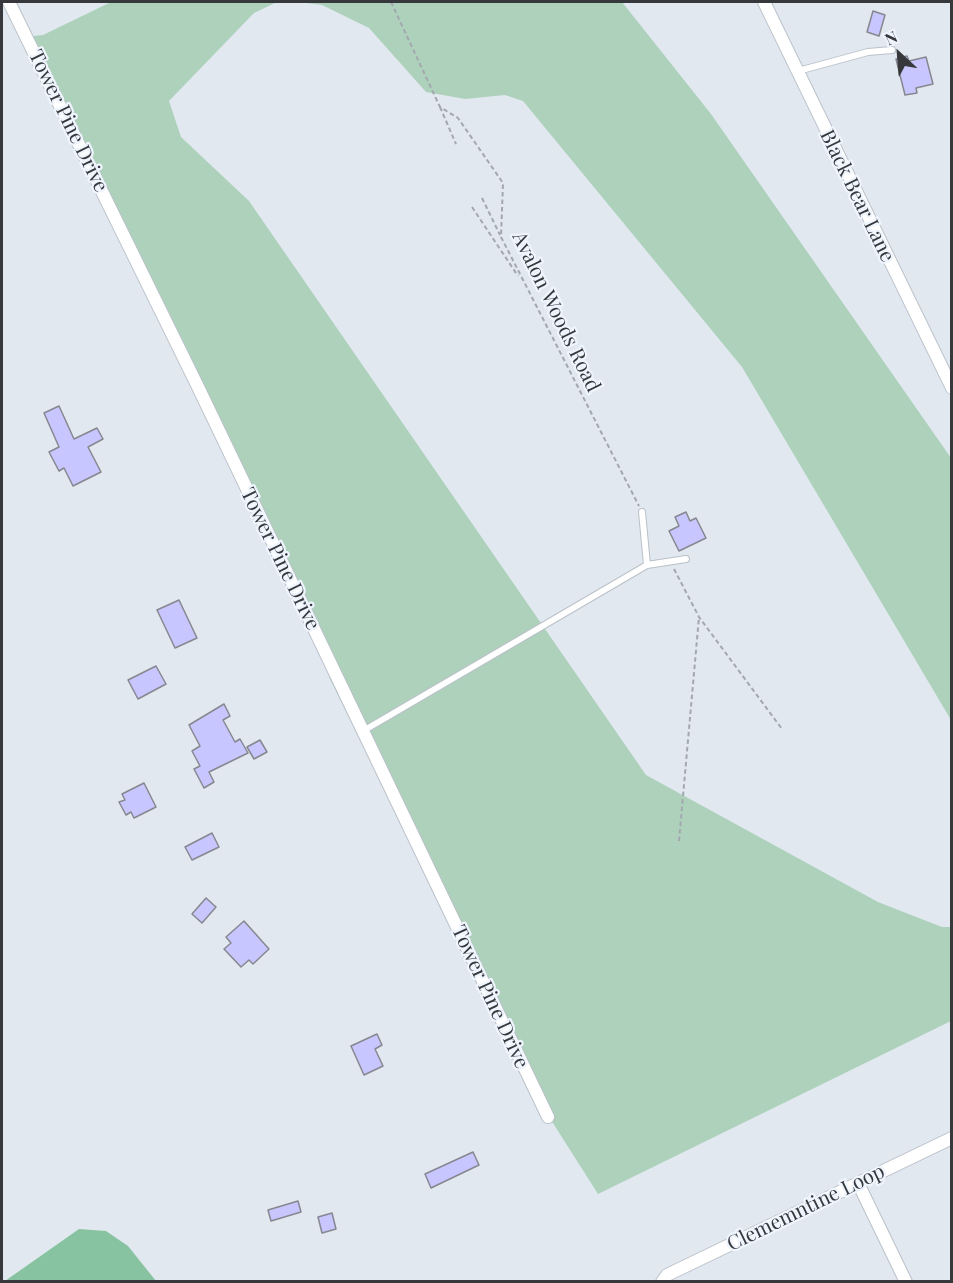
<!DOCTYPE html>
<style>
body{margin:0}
#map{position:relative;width:953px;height:1283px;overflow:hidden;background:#e1e8f0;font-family:"Playfair Display",serif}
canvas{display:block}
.frame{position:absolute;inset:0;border:3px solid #36383c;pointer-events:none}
.north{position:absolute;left:869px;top:24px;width:60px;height:60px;-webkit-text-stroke:4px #eff5fe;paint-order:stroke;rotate:334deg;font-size:16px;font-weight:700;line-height:24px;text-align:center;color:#36383c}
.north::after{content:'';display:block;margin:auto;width:21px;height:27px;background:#36383c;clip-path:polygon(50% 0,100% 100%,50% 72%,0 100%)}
</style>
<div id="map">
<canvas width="953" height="1283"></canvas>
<div class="frame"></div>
<div class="north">N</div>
</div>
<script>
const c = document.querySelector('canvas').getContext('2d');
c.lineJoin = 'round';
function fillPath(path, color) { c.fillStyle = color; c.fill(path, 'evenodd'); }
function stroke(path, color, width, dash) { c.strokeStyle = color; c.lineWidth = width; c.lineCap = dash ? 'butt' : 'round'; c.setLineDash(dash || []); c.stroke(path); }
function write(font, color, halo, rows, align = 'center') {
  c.font = font + ' "Playfair Display",serif'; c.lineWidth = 4.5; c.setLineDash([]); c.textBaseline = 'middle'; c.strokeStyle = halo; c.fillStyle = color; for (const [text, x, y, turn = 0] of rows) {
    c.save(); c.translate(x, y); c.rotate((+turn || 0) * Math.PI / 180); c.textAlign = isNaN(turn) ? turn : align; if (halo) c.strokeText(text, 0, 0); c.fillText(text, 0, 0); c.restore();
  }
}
fillPath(new Path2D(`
 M111,2H277L254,13L169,101L181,137L249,201L646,775L878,902L942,927H951V1021L598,1194L511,1057L515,1054L329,677L337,673L23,37L43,35Z
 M299,2H622L711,114L951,458V720L742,367L523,101L505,95L465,99L426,92L369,28L322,5Z`), '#aed1bc');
fillPath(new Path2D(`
 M79,1229L106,1231L128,1246L156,1281H5Z`), '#88c3a1');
const building = new Path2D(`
 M873,11L885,15L879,36L867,32Z
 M907,56L909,61L926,57L933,84L916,88L917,93L905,95L896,59Z
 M59,406L74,439L97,428L103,439L88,447L101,472L73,486L64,468L59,471L49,452L59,447L44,413Z
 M686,512L690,521L696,518L706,538L679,551L669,531L679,526L675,517Z
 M179,600L197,638L175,648L157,610Z
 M156,666L166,684L138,699L128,680Z
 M224,704L230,716L223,720L235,742L240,739L248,753L209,772L214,782L204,788L194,769L200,766L192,751L200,746L189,725Z
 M260,740L267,752L254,759L247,747Z
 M144,783L156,807L134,818L131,812L126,815L119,802L125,800L122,794Z
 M212,833L219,847L192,860L185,847Z
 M206,898L216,907L202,923L192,914Z
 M244,921L269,949L253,964L249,960L241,967L224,949L231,943L226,937Z
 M377,1034L382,1045L375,1049L383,1066L364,1075L351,1046Z
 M473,1152L479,1165L431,1188L425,1174Z
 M298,1201L301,1212L271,1221L268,1210Z
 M332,1213L336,1229L322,1233L318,1217Z`);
fillPath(building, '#c7c6fe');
stroke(building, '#878790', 1.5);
const service = new Path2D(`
 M798,71L868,52L892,50
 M642,512L647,565
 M363,731L647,565L686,559`);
const minor = new Path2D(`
 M9,2L199,389L548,1117
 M764,2L952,388
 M858,1183L906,1282
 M662,1282L667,1275L952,1138`);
stroke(service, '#bac1c8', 8);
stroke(minor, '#bac1c8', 14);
stroke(new Path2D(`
 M391,2L440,107L458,118L503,183L501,237L639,506
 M440,107L456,144
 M482,198L500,235
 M472,207L518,276
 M674,569L699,617L782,729
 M679,841L699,617`), '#a3a8af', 2, [4.5, 3]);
stroke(service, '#fff', 6);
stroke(minor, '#fff', 12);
write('20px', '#36383c', '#eff5fe', [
 ["Tower Pine Drive",68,121,64],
 ["Black Bear Lane",857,196,64],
 ["Avalon Woods Road",556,312,64],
 ["Tower Pine Drive",280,559,64],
 ["Tower Pine Drive",490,997,65],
 ["Clememntine Loop",806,1208,-26]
]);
</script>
